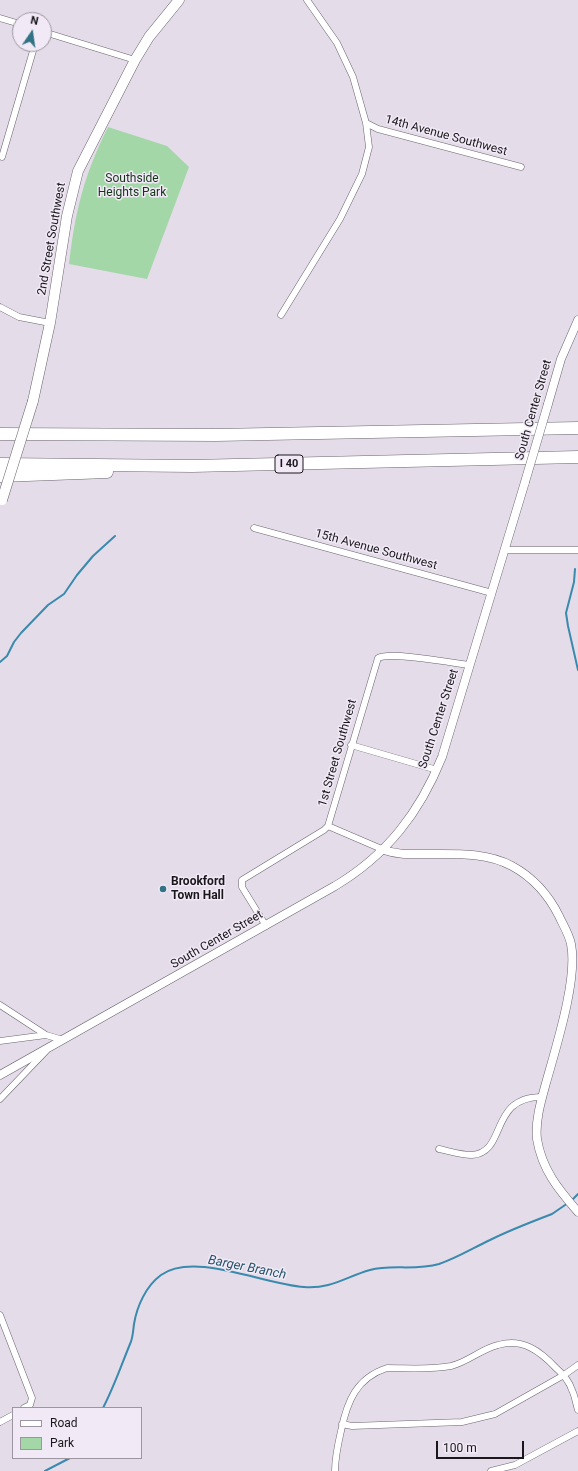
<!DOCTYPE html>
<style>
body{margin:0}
#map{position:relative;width:578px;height:1471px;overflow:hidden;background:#e4dce9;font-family:Roboto,sans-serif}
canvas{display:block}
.legend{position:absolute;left:12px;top:1407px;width:130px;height:52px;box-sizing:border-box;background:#f1eaf6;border:1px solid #9b969f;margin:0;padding:5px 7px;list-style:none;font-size:12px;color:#1a171c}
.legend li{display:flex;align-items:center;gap:8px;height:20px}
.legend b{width:20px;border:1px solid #9b969f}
.north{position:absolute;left:12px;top:12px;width:40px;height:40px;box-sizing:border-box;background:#f1eaf6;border:1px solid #9b969f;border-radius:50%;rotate:13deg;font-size:11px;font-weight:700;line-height:16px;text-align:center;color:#1a171c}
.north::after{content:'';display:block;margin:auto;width:14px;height:18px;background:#317285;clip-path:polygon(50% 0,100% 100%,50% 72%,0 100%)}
.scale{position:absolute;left:436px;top:1441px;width:88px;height:18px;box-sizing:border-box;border:2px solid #1a171c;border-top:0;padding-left:5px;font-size:12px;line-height:14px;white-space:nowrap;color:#1a171c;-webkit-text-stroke:3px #f1eaf6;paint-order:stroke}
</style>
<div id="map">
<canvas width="578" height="1471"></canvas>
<ul class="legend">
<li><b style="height:5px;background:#fff"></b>Road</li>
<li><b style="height:11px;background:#a3d7a7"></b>Park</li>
</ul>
<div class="north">N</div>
<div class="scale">100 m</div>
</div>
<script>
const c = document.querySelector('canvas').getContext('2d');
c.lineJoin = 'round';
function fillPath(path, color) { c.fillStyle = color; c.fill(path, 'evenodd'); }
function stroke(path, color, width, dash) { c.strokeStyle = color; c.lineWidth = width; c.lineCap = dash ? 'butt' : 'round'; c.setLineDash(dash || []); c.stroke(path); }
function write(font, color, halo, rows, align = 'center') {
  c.font = font + ' Roboto,sans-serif'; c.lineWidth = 3; c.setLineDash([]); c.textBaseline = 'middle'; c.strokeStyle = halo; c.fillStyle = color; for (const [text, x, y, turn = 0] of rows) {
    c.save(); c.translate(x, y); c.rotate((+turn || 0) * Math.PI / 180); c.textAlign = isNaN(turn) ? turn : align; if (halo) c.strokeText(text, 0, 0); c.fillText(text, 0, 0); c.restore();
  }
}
fillPath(new Path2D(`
 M108,127L167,146L189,167L147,279L69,264C75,211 84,175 108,127Z`), '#a3d7a7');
stroke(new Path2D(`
 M575,569L574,582L566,613L568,626L578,670
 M0,662L7,656L14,642L21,633L48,605L64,594L77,575L93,556L115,536
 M572,1200L578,1194
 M103,1408C114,1387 121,1366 130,1344C133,1338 133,1331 134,1324C137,1306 146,1286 161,1275C194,1251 265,1285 304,1287C332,1289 345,1277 370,1270C391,1264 415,1271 439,1264C457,1258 473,1248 490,1240C510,1230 531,1222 552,1214L568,1203
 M45,1471L70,1458`), '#3a8aae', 2);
const minor = new Path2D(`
 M0,18L20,24
 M44,32L135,60
 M366,123L378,129L521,167
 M2,157L35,44
 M0,307L19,317L50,323
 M281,315L340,219L362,174L369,147L366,123L353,77L337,43L307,0
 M254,528L492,593
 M505,550H578
 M351,745L437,770
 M328,826L384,850
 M266,926L242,887V880L324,830L328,826L378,658C390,651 453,663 469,665
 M0,1005L46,1035L63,1040
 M0,1041L46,1035
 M0,1099L46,1051
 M439,1149C449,1151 461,1155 472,1155C508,1152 488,1097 542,1097
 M0,1315L32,1398L30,1405L24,1408
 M0,1422L13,1415
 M342,1424L352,1426L462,1422L495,1414L564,1375L578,1365
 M335,1471C335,1458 338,1444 341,1431C347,1402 356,1378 387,1368C408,1368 430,1370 451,1366C468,1362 481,1349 498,1345C523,1338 540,1351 556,1368C563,1374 569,1381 572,1390C575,1396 576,1404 578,1410
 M491,1471L515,1465L578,1431`);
const tertiary = new Path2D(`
 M548,404L561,359L578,320
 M384,850C398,855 412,854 426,854C455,854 486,852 512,866C534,878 548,894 559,916C563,925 569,934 571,944C578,979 556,1047 546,1083C541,1101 535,1121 537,1139C542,1170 559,1190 578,1212
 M0,1075L335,886C387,855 420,812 442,757L525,482`);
const primary = new Path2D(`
 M33,401L50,323L67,216L78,171L135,60L149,37L179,0`);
const motorway = new Path2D(`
 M0,434L216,435L578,428
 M0,464L192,466L578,457
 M0,476L107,472`);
stroke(minor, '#6b646f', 7);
stroke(tertiary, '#6b646f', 9);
stroke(primary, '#6b646f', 11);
stroke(motorway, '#6b646f', 13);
stroke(minor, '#fff', 6);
stroke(tertiary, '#fff', 8);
stroke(primary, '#fff', 10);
stroke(motorway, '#fff', 12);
const tertiaryBridge = new Path2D(`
 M525,482L548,404`);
const primaryBridge = new Path2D(`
 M2,500L33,401`);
stroke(tertiaryBridge, '#6b646f', 9, []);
stroke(primaryBridge, '#6b646f', 11, []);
stroke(tertiaryBridge, '#fff', 8);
stroke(primaryBridge, '#fff', 10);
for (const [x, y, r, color] of [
 [163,889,4,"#317285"]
]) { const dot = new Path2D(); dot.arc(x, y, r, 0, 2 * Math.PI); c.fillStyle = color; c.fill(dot); stroke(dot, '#f1eaf6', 1.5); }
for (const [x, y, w] of [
 [289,464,28]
]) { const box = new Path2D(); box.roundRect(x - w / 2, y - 9, w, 18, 3); c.fillStyle = '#f1eaf6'; c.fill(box); stroke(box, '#1a171c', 1); }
write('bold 11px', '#1a171c', null, [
 ["I 40",289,464]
]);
write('12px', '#1a171c', '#f1eaf6', [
 ["14th Avenue Southwest",446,136,15],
 ["2nd Street Southwest",52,239,-80],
 ["South Center Street",534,410,-74],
 ["15th Avenue Southwest",376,550,15],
 ["South Center Street",439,719,-72],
 ["1st Street Southwest",338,753,-74],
 ["South Center Street",217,940,-30]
]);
write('12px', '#143418', '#f1eaf6', [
 ["Southside",132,179],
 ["Heights Park",132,193]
]);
write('bold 12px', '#1a171c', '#f1eaf6', [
 ["Brookford",171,882],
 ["Town Hall",171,896]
], 'left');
write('italic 13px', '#27556b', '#f1eaf6', [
 ["Barger Branch",247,1268,11]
]);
</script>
